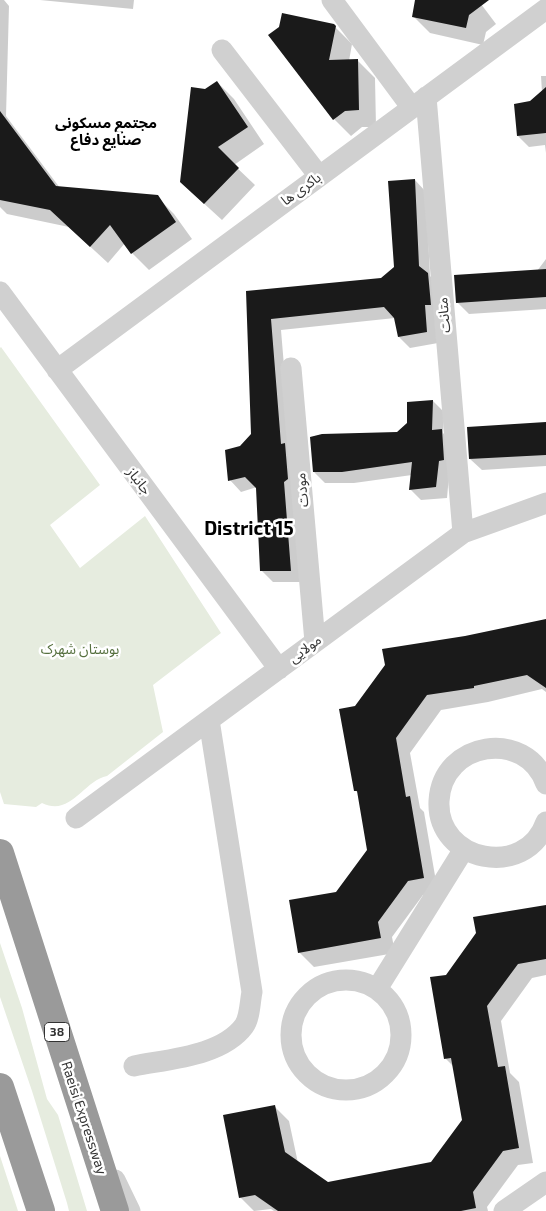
<!DOCTYPE html>
<meta charset="utf-8">
<style>
body{margin:0}
canvas{display:block;background:#fff}
</style>
<canvas width="546" height="1211"></canvas>
<script>
const c = document.querySelector('canvas').getContext('2d');
c.lineJoin = 'round';
function fillPath(path, color) { c.fillStyle = color; c.fill(path, 'evenodd'); }
function stroke(path, color, width, dash) { c.strokeStyle = color; c.lineWidth = width; c.lineCap = dash ? 'butt' : 'round'; c.setLineDash(dash || []); c.stroke(path); }
function write(font, color, halo, rows, align = 'center') {
  c.font = font + ' "Exo 2","Noto Sans Arabic",sans-serif'; c.lineWidth = 5; c.setLineDash([]); c.textBaseline = 'middle'; c.strokeStyle = halo; c.fillStyle = color; for (const [text, x, y, turn = 0] of rows) {
    c.save(); c.translate(x, y); c.rotate((+turn || 0) * Math.PI / 180); c.textAlign = isNaN(turn) ? turn : align; if (halo) c.strokeText(text, 0, 0); c.fillText(text, 0, 0); c.restore();
  }
}
fillPath(new Path2D(`
 M1,347L100,485L50,525L80,568L145,516L221,633L153,685L163,732L107,776C83,781 71,817 42,803L36,807L4,804L0,792V348Z
 M0,943L22,1008L47,1099L58,1115L87,1211H69L67,1203L32,1091L0,997Z
 M0,1156L18,1211H0Z`), '#e6ecdf');
fillPath(new Path2D(`
 M0,0H4L9,6L6,116L60,188L157,197L174,214L192,239L149,270L132,253L125,243L108,263L69,227L7,214L0,207Z
 M40,0H134L133,9Z
 M417,0H478L496,24L486,32L483,45L430,33L413,16Z
 M333,25L352,44L349,61H358L375,78L376,127H362L351,136L334,119L270,35Z
 M541,76H546V153L545,145L529,147L518,136L531,102L542,92Z
 M217,82L234,99L264,144L234,165L255,185L222,220L199,199L206,90Z
 M415,180L426,192L430,276L439,285L438,343L410,348L399,337L395,318L281,330L302,582H273L261,570L257,487L241,492L230,480L240,447L253,434L247,292L381,279L395,268Z
 M546,259V309L469,314L457,302L537,271Z
 M433,401L444,412L443,433L452,442L447,498L421,500L410,489L412,475L354,483H325L314,472L397,434Z
 M546,423V466L482,470L470,459Z
 M546,620V692L542,689L488,702L441,710L410,753L420,808L424,812L438,893L423,895L392,937L395,953L314,967L299,952L337,893L368,850L359,794L355,790L356,707L466,637Z
 M546,906V975L532,978L501,1021L510,1073L519,1082L533,1163L518,1165L487,1207L488,1211H274L271,1209L254,1211L240,1197L275,1107L289,1121L298,1163L327,1184L432,1163L464,1120L454,1067L446,1059V976Z`), '#0003');
fillPath(new Path2D(`
 M415,0H489L469,15L466,28L412,17Z
 M282,13L334,24L336,26L329,60L358,59L359,110L345,111L333,120L268,35L279,27Z
 M217,81L248,127L218,147L239,168L204,204L180,182L191,87L205,89Z
 M546,87V133L517,136L514,104L530,101Z
 M0,111L56,186L158,195L176,222L131,254L110,225L90,247L50,210L0,200Z
 M415,179L419,266L428,273L431,305H425L427,332L398,337L394,318L384,307L271,319L281,444L285,443L288,479L284,482L291,571H260L256,488L245,477L228,481L225,450L240,446L251,434L246,291L381,278L394,267L388,181Z
 M546,269V297L456,303L454,275Z
 M433,400L432,430L442,429L444,460L439,461L436,487L409,490L412,462L342,472H313L310,437L322,434L397,432L407,423V402Z
 M546,422V455L469,459L467,427Z
 M546,619V688L527,675L474,686V688L427,695L396,738L406,797L410,796L424,878L408,881L378,922L381,938L298,953L289,900L336,892L367,850L357,791H354L339,709L355,706L385,665L382,649L465,636Z
 M546,905V959L518,964L487,1006L498,1067L505,1066L519,1148L503,1151L473,1192L476,1208L461,1211H278L255,1195L239,1198L223,1115L275,1105L285,1152L328,1182L431,1162L462,1120L451,1058L444,1059L430,977L446,975L476,933L473,917Z`), '#1a1a1a');
stroke(new Path2D(`
 M332,0L412,108
 M222,50L319,176
 M426,97L463,533
 M0,292L279,669
 M291,368L315,642
 M57,370L546,9
 M546,784C526,728 442,741 439,801C436,862 526,880 546,822
 M76,818L463,533L546,503
 M291 1035a55 55 0 1 1 110 0a55 55 0 1 1-110 0Z
 M377,989L464,849
 M134,1066C169,1059 222,1056 244,1026C250,1018 250,1001 252,992L209,720
 M115,1180L130,1211
 M504,1211L546,1182`), '#d0d0d0', 21);
stroke(new Path2D(`
 M0,853L115,1211
 M0,1087L41,1211`), '#9a9a9a', 28);
for (const [x, y, w] of [
 [57,1032,25]
]) { const box = new Path2D(); box.roundRect(x - w / 2, y - 9.5, w, 19, 4); c.fillStyle = '#fff'; c.fill(box); stroke(box, '#333', 1); }
write('bold 12px', '#333', null, [
 ["38",57,1032]
]);
write('14px', '#333', '#fff', [
 ["باکری ها",301,189,-36],
 ["متانت",444,315,-95],
 ["جانباز",139,481,53],
 ["مودت",302,490,-95],
 ["مولايی",305,649,-37],
 ["Raeisi Expressway",84,1118,72]
]);
write('14px', '#56703f', '#fff', [
 ["بوستان شهرک",80,649]
]);
write('bold 15px', '#000', '#fff', [
 ["مجتمع مسکونی",106,123],
 ["صنایع دفاع",106,140]
]);
write('bold 19px', '#000', '#fff', [
 ["District 15",249,529]
]);
</script>
